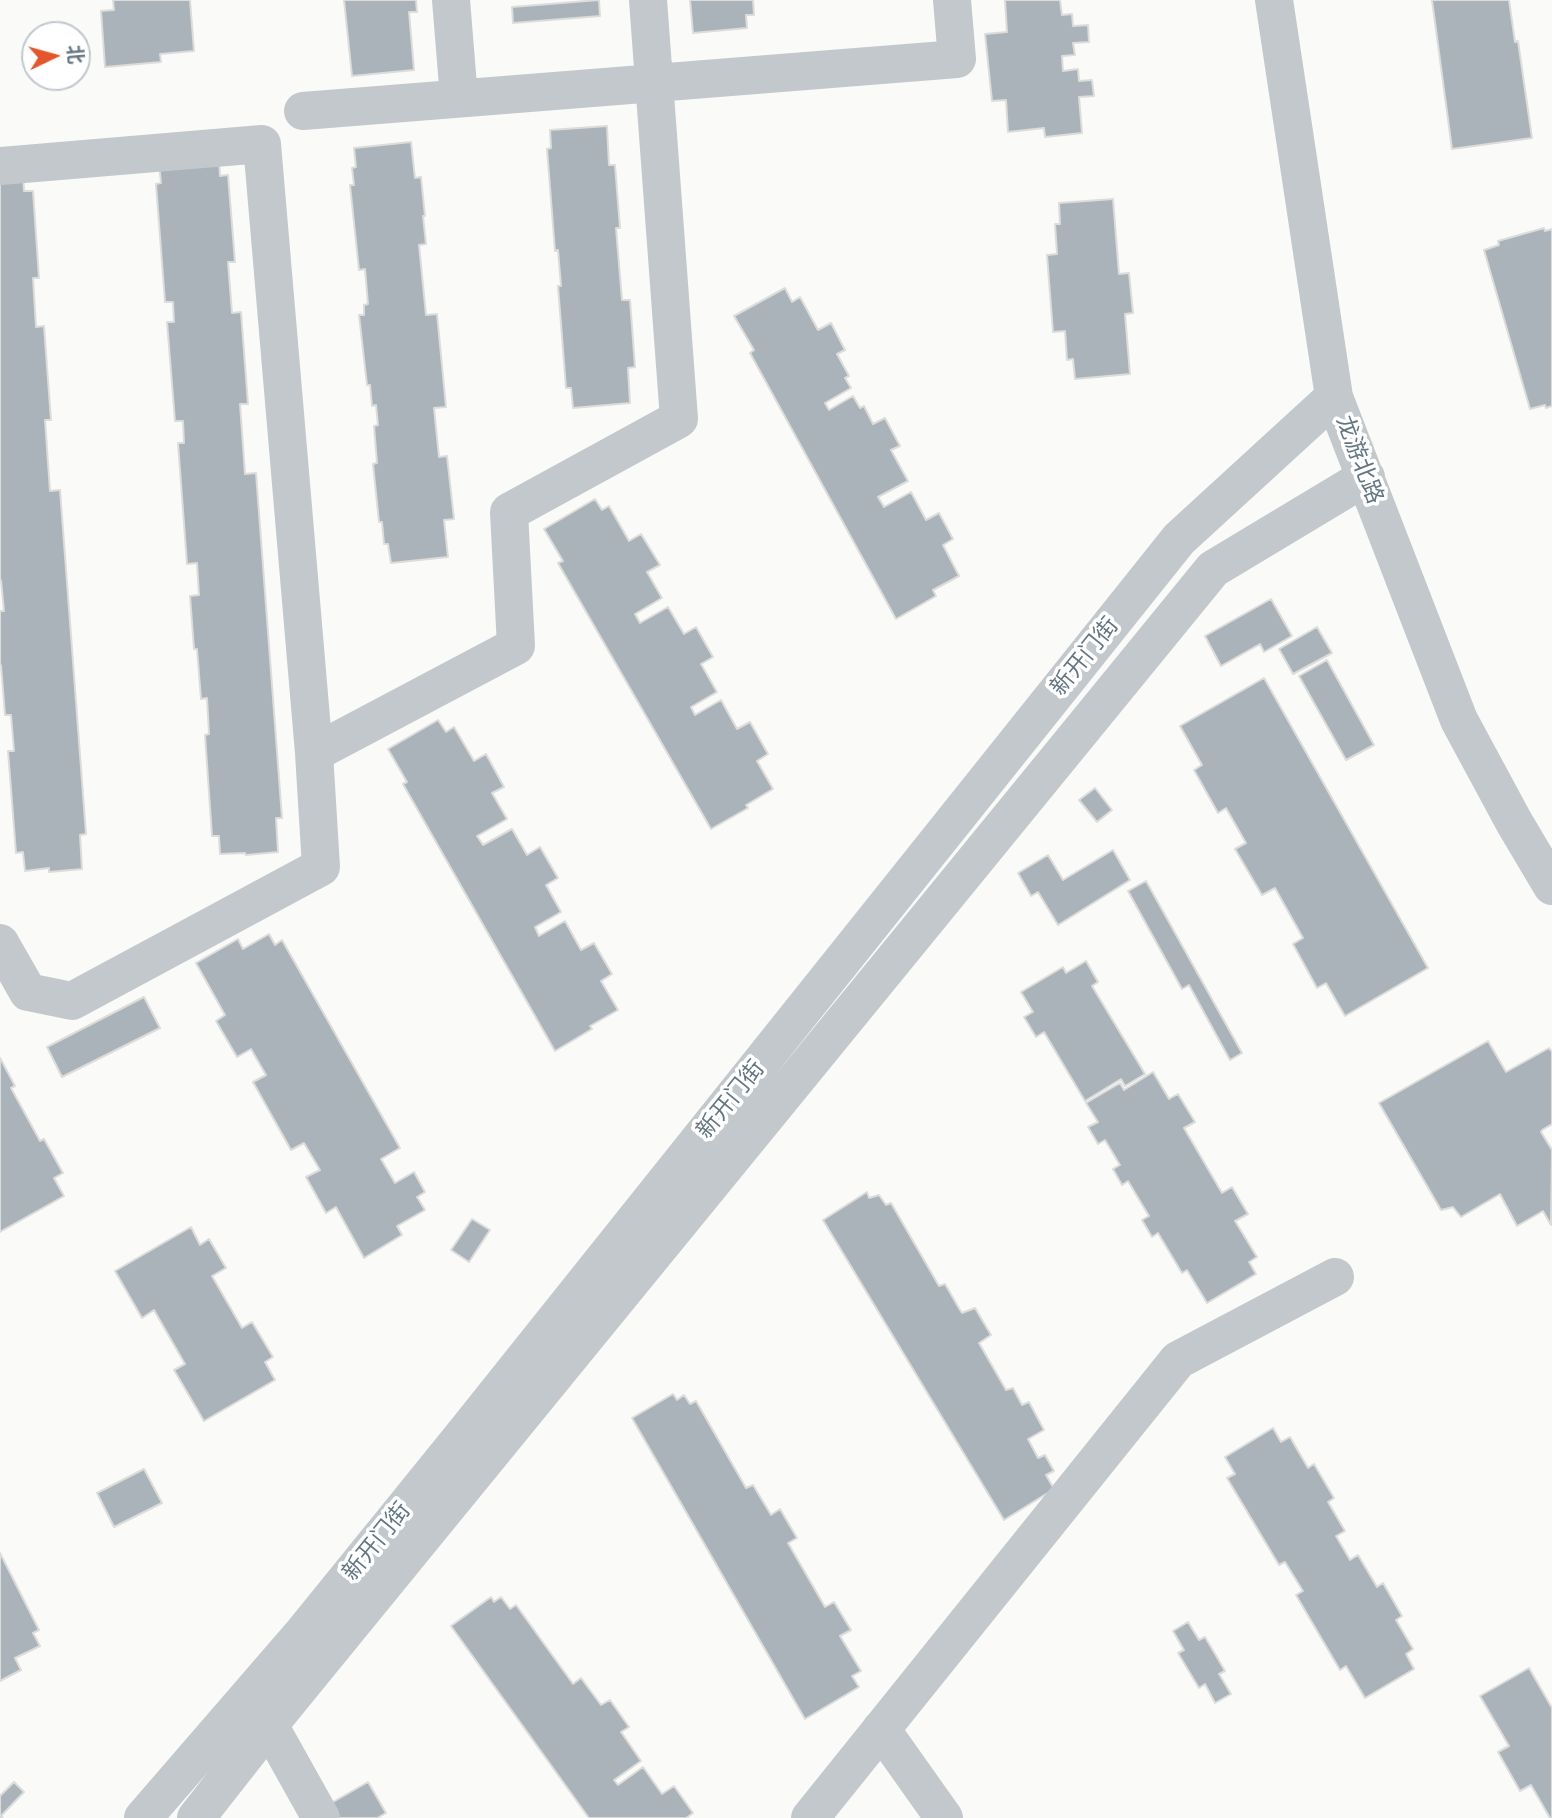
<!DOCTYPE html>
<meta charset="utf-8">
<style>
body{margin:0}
#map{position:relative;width:1552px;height:1818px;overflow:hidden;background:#fafaf8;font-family:Arial,"Noto Sans SC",sans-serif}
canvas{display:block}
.north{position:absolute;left:21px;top:21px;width:70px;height:70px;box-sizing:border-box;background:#fff;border:2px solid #c1c8cd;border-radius:50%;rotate:85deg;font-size:19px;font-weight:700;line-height:28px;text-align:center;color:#657683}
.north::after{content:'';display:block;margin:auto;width:24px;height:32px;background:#e4572e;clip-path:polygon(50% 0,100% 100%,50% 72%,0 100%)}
</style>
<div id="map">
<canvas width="1552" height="1818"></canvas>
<div class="north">北</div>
</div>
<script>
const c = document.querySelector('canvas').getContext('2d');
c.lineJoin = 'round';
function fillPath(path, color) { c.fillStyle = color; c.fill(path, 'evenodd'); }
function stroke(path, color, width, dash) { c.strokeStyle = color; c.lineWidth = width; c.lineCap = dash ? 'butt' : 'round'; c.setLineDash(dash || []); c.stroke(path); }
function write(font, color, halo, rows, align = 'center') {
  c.font = font + ' Arial,"Noto Sans SC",sans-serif'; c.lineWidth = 7; c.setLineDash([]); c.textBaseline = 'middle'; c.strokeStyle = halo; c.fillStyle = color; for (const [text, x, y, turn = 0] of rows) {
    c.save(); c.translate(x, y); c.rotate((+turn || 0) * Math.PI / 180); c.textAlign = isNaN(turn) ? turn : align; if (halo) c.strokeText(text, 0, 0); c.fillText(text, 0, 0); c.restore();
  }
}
const building = new Path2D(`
 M113,0H190L194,51L160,54L161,62L105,67L101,11L114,10Z
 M344,0H416L417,12H409L414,70L352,76Z
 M599,0L600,16L513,23L512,7Z
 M690,0H753L754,15H746L747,28L693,33Z
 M1005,0H1060L1062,15L1072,14L1073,26L1088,25L1089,42L1073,43L1075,55L1062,56L1063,71L1078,69L1079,81L1092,80L1094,96L1079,97L1082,133L1045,137L1044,128L1008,132L1006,100L992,101L985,34L1007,32Z
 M1432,0H1509L1515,42L1518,41L1532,138L1452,149Z
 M607,126L609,165H615L620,228H616L622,300H630L635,367L628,368L630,403L573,408L571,388H566L558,286H561L558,250L555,251L547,149L551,148L550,130Z
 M411,142L415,178L421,177L425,216H423L426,244L419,245L426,315L437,314L446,407L434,408L439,457L447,456L454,519L444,520L448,557L391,563L388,544H384L382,522H379L373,464L377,463L374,426L378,425L376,405L372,406L370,385H367L359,315H364V305L368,304L365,269L359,270L350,185H354L352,168L356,167L354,148Z
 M219,159L220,176L228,175L235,262H228L232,313L241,312L248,404H240L245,474L256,473L282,818H276L278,852L246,855L245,853L220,854L219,836H212L205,735L209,734L207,698L201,699L197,649H194L190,596L199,595L197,563L187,564L178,443H184L183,421H175L167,322H174L173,302H165L156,184L161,183L159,163Z
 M23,175L24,191H33L39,278H33L36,327L44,326L51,420H45L50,491L60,490L86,834L80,835L82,869L49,872V868L25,871L23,852L16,853L8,751H14L11,715H5L1,665H0V611H4L1,580H0V177Z
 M1113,199L1119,274L1129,273L1133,313L1125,314L1130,374L1075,379L1073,359L1067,360L1065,331L1053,332L1047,255L1057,254L1055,224H1060L1059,203Z
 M1544,228L1545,231L1552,229V406L1546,408L1545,405L1530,409L1484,250L1499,245L1498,241Z
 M785,288L792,302L800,297L818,330L831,323L845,350L837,354L849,376L845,378L851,388L825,403L829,410L853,396L860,408L864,406L873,424L885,418L900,446L891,450L908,481L878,497L884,507L911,492L926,520L939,513L953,539L943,545L959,576L933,590L936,596L896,619L750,353L754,350L734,316Z
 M595,499L602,510L609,506L629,541L641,534L660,565L647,572L662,598L635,614L640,623L668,607L684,634L696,627L713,657L701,664L717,692L691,707L695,715L721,700L737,729L750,722L768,754L757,761L773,789L746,805L748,808L711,829L558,563L563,561L544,529Z
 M1271,599L1292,636L1264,652L1260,644L1221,666L1205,636Z
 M1317,627L1332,653L1293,674L1279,649Z
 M1327,660L1374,745L1346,760L1299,676Z
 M1264,678L1428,968L1345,1016L1326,983L1317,988L1293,944L1303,938L1275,888L1262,895L1235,849L1246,843L1226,808L1218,813L1194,770L1202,765L1180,726Z
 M438,720L446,732L454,727L474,761L486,754L504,787L492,793L507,819L477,836L483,845L512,829L527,855L540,847L558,878L546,885L561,912L535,927L539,936L565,921L581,950L594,943L612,974L601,981L618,1010L590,1026L592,1029L555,1051L403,784L407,782L388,749Z
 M1095,788L1112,810L1097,822L1079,800Z
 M1113,850L1130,880L1058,925L1038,892L1031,896L1018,873L1048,855L1063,880Z
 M1146,881L1242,1053L1230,1060L1189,985L1182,989L1128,891Z
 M269,934L275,945L282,940L400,1148L381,1159L395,1183L414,1172L425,1192L417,1197L425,1210L397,1226L402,1235L364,1258L336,1207L326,1213L306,1177L320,1170L304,1143L291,1150L253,1082L266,1075L251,1049L237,1057L216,1021L225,1015L196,963L238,939L243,949Z
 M1086,961L1098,982L1092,986L1145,1074L1125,1086L1121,1079L1085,1101L1044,1032L1036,1037L1024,1017L1033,1012L1021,992L1063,967L1066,973Z
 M144,997L160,1028L62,1077L47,1047Z
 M1488,1041L1506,1072L1549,1048L1552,1052V1124L1542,1130L1541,1132L1552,1150L1551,1225L1543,1211L1517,1226L1500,1194L1461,1217L1453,1207L1441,1210L1379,1103Z
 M0,1058L15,1086L11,1088L40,1141L44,1139L63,1173L54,1178L64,1196L0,1232Z
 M1153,1072L1169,1099L1178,1094L1195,1122L1184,1128L1222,1193L1232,1187L1248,1214L1235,1221L1257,1257L1249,1262L1256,1274L1207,1303L1187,1270L1182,1273L1158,1233L1152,1237L1142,1220L1149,1216L1128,1181L1122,1185L1113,1169L1120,1165L1105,1140L1098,1144L1088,1127L1098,1122L1086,1103L1120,1083L1124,1090Z
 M867,1192L869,1198L879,1195L886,1205L891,1203L939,1286L945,1284L960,1310L962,1313L975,1308L991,1335L979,1343L1006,1390L1013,1388L1022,1405L1029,1402L1044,1430L1028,1439L1038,1458L1045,1455L1054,1471L1046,1475L1054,1489L1004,1520L823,1220Z
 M472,1219L490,1230L469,1262L451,1250Z
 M191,1227L200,1245L209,1239L226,1268L212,1276L242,1328L252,1322L273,1357L265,1362L275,1380L204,1421L174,1370L185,1364L154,1310L142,1318L115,1271Z
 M673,1394L677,1400L684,1395L690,1404L696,1401L746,1488L753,1485L771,1515L780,1509L797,1538L788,1543L825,1607L834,1602L851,1630L840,1636L861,1671L852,1676L859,1687L805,1719L632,1418Z
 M1273,1428L1281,1442L1290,1437L1308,1468L1314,1464L1334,1498L1328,1502L1345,1531L1336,1536L1350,1560L1358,1555L1377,1587L1383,1583L1402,1616L1396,1620L1413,1649L1406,1654L1414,1669L1365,1698L1346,1666L1340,1670L1296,1595L1303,1591L1285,1562L1279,1565L1227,1478L1235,1474L1225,1457Z
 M144,1469L162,1503L114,1527L97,1493Z
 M0,1553L39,1630L33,1633L40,1646L15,1658L21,1670L0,1681Z
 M491,1597L494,1602L501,1597L510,1609L516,1605L573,1684L581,1678L601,1705L610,1700L629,1727L621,1732L641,1761L614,1780L618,1785L643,1767L662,1794L674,1786L693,1813L686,1818H589L451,1626Z
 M1188,1622L1199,1640L1205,1637L1225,1671L1219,1674L1231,1694L1215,1703L1205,1684L1199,1688L1178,1653L1184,1650L1173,1631Z
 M1529,1668L1552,1708V1818H1550L1531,1785L1520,1791L1498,1752L1509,1746L1480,1696Z
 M14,1782L24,1792L1,1816L3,1818H0V1796Z
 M368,1782L386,1813L377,1818H305Z`);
fillPath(building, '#aab3b9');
stroke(building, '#dcdcda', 2);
stroke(new Path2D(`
 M451,0L459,98
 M1274,0L1334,397L1459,720L1514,822L1552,886
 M303,111L957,59L952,0
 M0,166L262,144L314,753L321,867L72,1001L28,992L0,943
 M314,753L516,646L509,512L679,419L648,0
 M269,1725L321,1818
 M881,1729L944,1818
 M143,1818L303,1633L465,1433L1179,539L1334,397
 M196,1818L269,1725L1213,569L1366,477
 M810,1818L1178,1360L1335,1277`), '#c3c8cc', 38);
write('23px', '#657683', '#fff', [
 ["龙游北路",1359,460,69],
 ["新开门街",1085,657,-51],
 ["新开门街",731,1100,-51],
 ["新开门街",377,1542,-51]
]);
</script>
